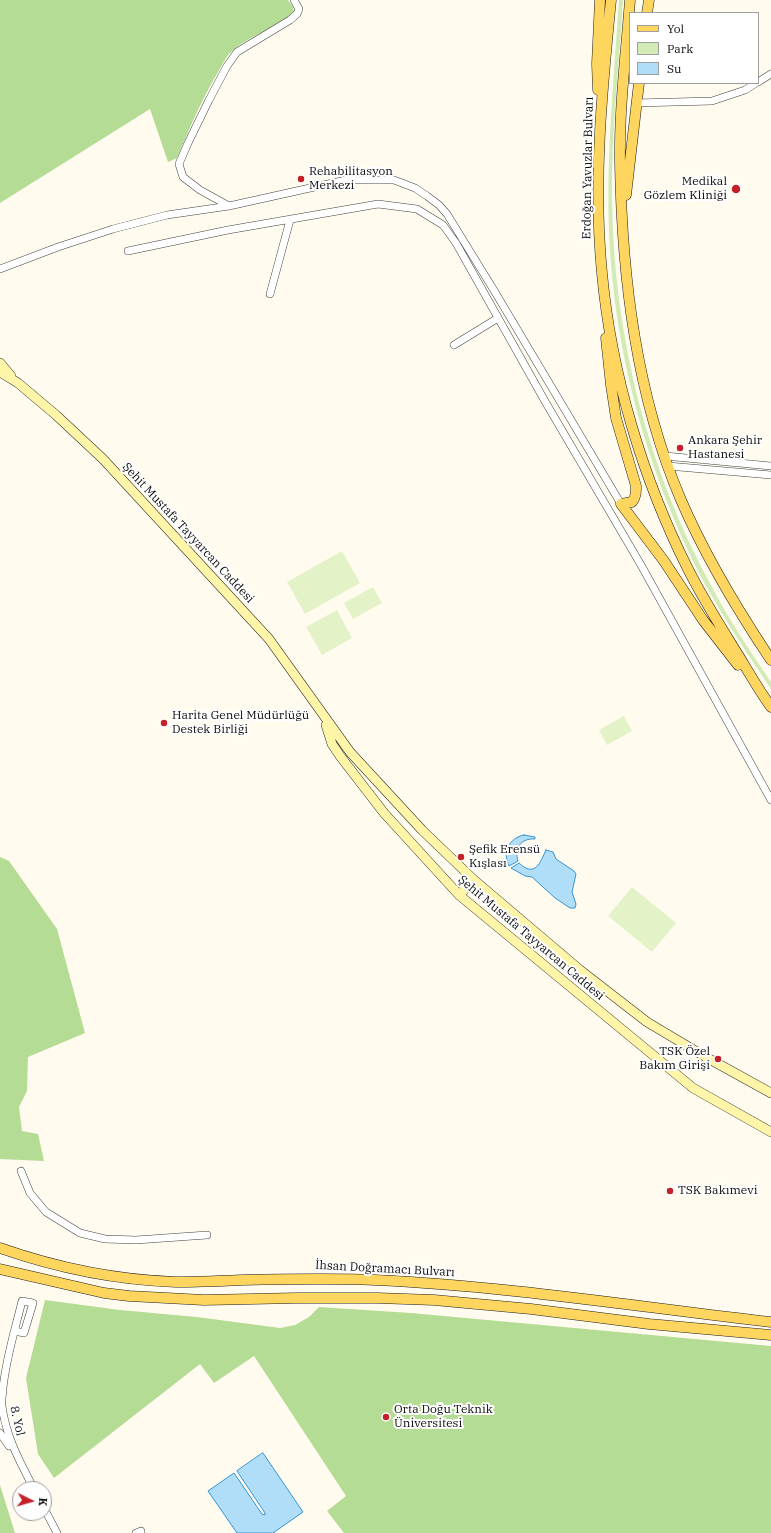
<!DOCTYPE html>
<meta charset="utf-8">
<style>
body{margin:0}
#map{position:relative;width:771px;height:1533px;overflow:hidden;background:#fffbee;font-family:"IBM Plex Serif",serif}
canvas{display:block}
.legend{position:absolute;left:629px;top:12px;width:130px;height:72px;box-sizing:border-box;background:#fff;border:1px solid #9e9e9e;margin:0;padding:5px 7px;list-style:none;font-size:12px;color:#0d0d0d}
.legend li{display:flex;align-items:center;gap:8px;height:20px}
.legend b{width:20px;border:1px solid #9e9e9e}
.north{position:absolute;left:12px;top:1481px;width:40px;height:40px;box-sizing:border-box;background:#fff;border:1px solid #9e9e9e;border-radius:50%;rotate:95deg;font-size:11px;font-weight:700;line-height:16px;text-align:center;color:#0d0d0d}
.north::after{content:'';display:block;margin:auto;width:14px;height:18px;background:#c32029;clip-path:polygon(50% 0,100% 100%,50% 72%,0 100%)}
</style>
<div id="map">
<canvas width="771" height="1533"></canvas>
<ul class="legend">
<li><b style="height:5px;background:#fed65f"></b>Yol</li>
<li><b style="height:11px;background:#d2ebb6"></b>Park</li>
<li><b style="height:11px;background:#b0def9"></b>Su</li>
</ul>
<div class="north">K</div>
</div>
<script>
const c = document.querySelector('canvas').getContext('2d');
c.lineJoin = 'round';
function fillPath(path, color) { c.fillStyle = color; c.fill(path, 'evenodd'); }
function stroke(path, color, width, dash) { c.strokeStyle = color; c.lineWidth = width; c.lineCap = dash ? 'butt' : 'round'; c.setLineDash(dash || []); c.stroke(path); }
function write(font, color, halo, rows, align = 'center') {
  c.font = font + ' "IBM Plex Serif",serif'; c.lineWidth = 4; c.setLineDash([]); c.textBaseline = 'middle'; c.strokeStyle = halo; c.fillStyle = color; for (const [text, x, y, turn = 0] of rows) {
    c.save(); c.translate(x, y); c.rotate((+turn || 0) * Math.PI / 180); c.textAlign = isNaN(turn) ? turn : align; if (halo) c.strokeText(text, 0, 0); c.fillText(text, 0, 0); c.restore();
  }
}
fillPath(new Path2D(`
 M619,0H623C619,67 611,134 612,201C614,336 647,469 712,587C729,620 750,651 771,682V689C746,652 721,614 700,575C646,469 614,351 609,233C606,155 614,77 619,0Z`), '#d2ebb6');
fillPath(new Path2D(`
 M0,0H288L293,7L294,12C278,29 248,35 230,53C225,58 222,66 218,72C202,99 189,129 177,158L168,162L150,109L0,203Z
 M0,857L9,861L57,929L85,1033L28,1057L27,1091L19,1107L22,1131L38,1134L44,1161L0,1159Z
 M45,1300L120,1310L197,1317L280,1328L295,1325L309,1317L319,1307L411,1313L771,1346V1533H344L327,1511L346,1496L254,1356L214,1383L200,1364L54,1478L38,1454L26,1378Z
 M0,1485L15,1533H0Z`), '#b5dc94');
fillPath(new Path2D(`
 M342,551L360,583L305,614L287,582Z
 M373,587L382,603L353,619L344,603Z
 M337,610L352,638L322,655L306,627Z
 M624,716L632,731L607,745L599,730Z
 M632,887L676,923L652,952L608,916Z`), '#e4f2c8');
const water = new Path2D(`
 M524,835L535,837V839C521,838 514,848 518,861L509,866C502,852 509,838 524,835Z
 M546,850L553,852L556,859L574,871L576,874L572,892L576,904L575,908H570L555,898L532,877L525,876L511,868L519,863C535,878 540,863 546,850Z
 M263,1453L303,1512L273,1533H237L208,1491L234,1473L262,1514L265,1515V1513L237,1471Z`);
fillPath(water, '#b0def9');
stroke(water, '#3495d3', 1);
const minor = new Path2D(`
 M758,82L771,74
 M636,103L712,101L745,90L756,83
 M229,206L200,190L183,177L179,164L188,143L209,100L227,66L237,52L290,20L297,14L299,9L294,0
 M128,251L228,230L378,204L417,209L443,225L456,243L546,403L641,565L771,800
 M0,269L58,247L113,229L167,215L229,206L346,180H394L415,188L427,196L439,205L447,214L495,292L621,504
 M270,294L290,220
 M454,345L498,318
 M665,456L771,466
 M668,466L771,475
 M21,1171L30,1193L46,1212L80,1233L105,1239L136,1240L207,1235
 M15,1331L24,1333L33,1303L22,1301C15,1330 6,1358 3,1388C3,1394 1,1400 2,1406C6,1437 20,1462 34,1489
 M0,1433L9,1446
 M44,1508L57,1533
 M136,1533L141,1531`);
const secondary = new Path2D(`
 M0,363L11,376
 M0,372L18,383L56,415L103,459L269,639L350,752L422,830L474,880L580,970L647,1022L704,1056L771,1093
 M326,725L332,744L340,756L384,813L459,895L693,1088L771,1132
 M459,895L474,880`);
const primary = new Path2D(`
 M611,0C602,90 593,182 602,273C611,373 643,480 688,569C702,597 719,624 735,650C747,669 758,689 771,707
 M630,0C626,54 619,109 620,163C622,277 636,395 681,500C705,556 737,609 771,660
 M647,13L649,0
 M598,90L597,64L600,0
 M626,195L639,83
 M606,338L611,385L616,418L636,486C636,493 636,497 632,502L621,504
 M621,504L664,561L703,620L738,665
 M0,1248C57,1268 115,1280 176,1282C198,1282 220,1281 242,1280C286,1279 331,1278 375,1280C508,1286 639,1307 771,1322
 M0,1269L104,1293L129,1296L204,1300L297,1298H377L434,1300L531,1309L649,1324L771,1335`);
stroke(minor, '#404040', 8);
stroke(secondary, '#2f2f2f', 10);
stroke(primary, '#1e1e1e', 11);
stroke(minor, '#fff', 7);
stroke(secondary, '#fff5a9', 9);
stroke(primary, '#fed65f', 10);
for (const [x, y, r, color] of [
 [301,179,4,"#c32029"],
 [736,189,5,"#c32029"],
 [680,448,4,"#c32029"],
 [164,723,4,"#c32029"],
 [461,857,4,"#c32029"],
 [718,1059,4,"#c32029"],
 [670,1191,4,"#c32029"],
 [386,1417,4,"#c32029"]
]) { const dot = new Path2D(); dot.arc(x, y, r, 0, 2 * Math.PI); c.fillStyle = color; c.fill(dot); stroke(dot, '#fff', 1.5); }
write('12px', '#0d0d0d', '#fff', [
 ["Erdoğan Yavuzlar Bulvarı",588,168,-89],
 ["Şehit Mustafa Tayyarcan Caddesi",188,533,47],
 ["Şehit Mustafa Tayyarcan Caddesi",531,938,40],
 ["İhsan Doğramacı Bulvarı",385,1269,3],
 ["8. Yol",17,1421,77]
]);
write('12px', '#0d0d0d', '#fff', [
 ["Rehabilitasyon",309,172],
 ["Merkezi",309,186],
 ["Medikal",727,182,"right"],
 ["Gözlem Kliniği",727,196,"right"],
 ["Ankara Şehir",688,441],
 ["Hastanesi",688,455],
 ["Harita Genel Müdürlüğü",172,716],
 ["Destek Birliği",172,730],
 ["Şefik Erensü",469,850],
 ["Kışlası",469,864],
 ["TSK Özel",710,1052,"right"],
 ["Bakım Girişi",710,1066,"right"],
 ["TSK Bakımevi",678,1191],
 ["Orta Doğu Teknik",394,1410],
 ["Üniversitesi",394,1424]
], 'left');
</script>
